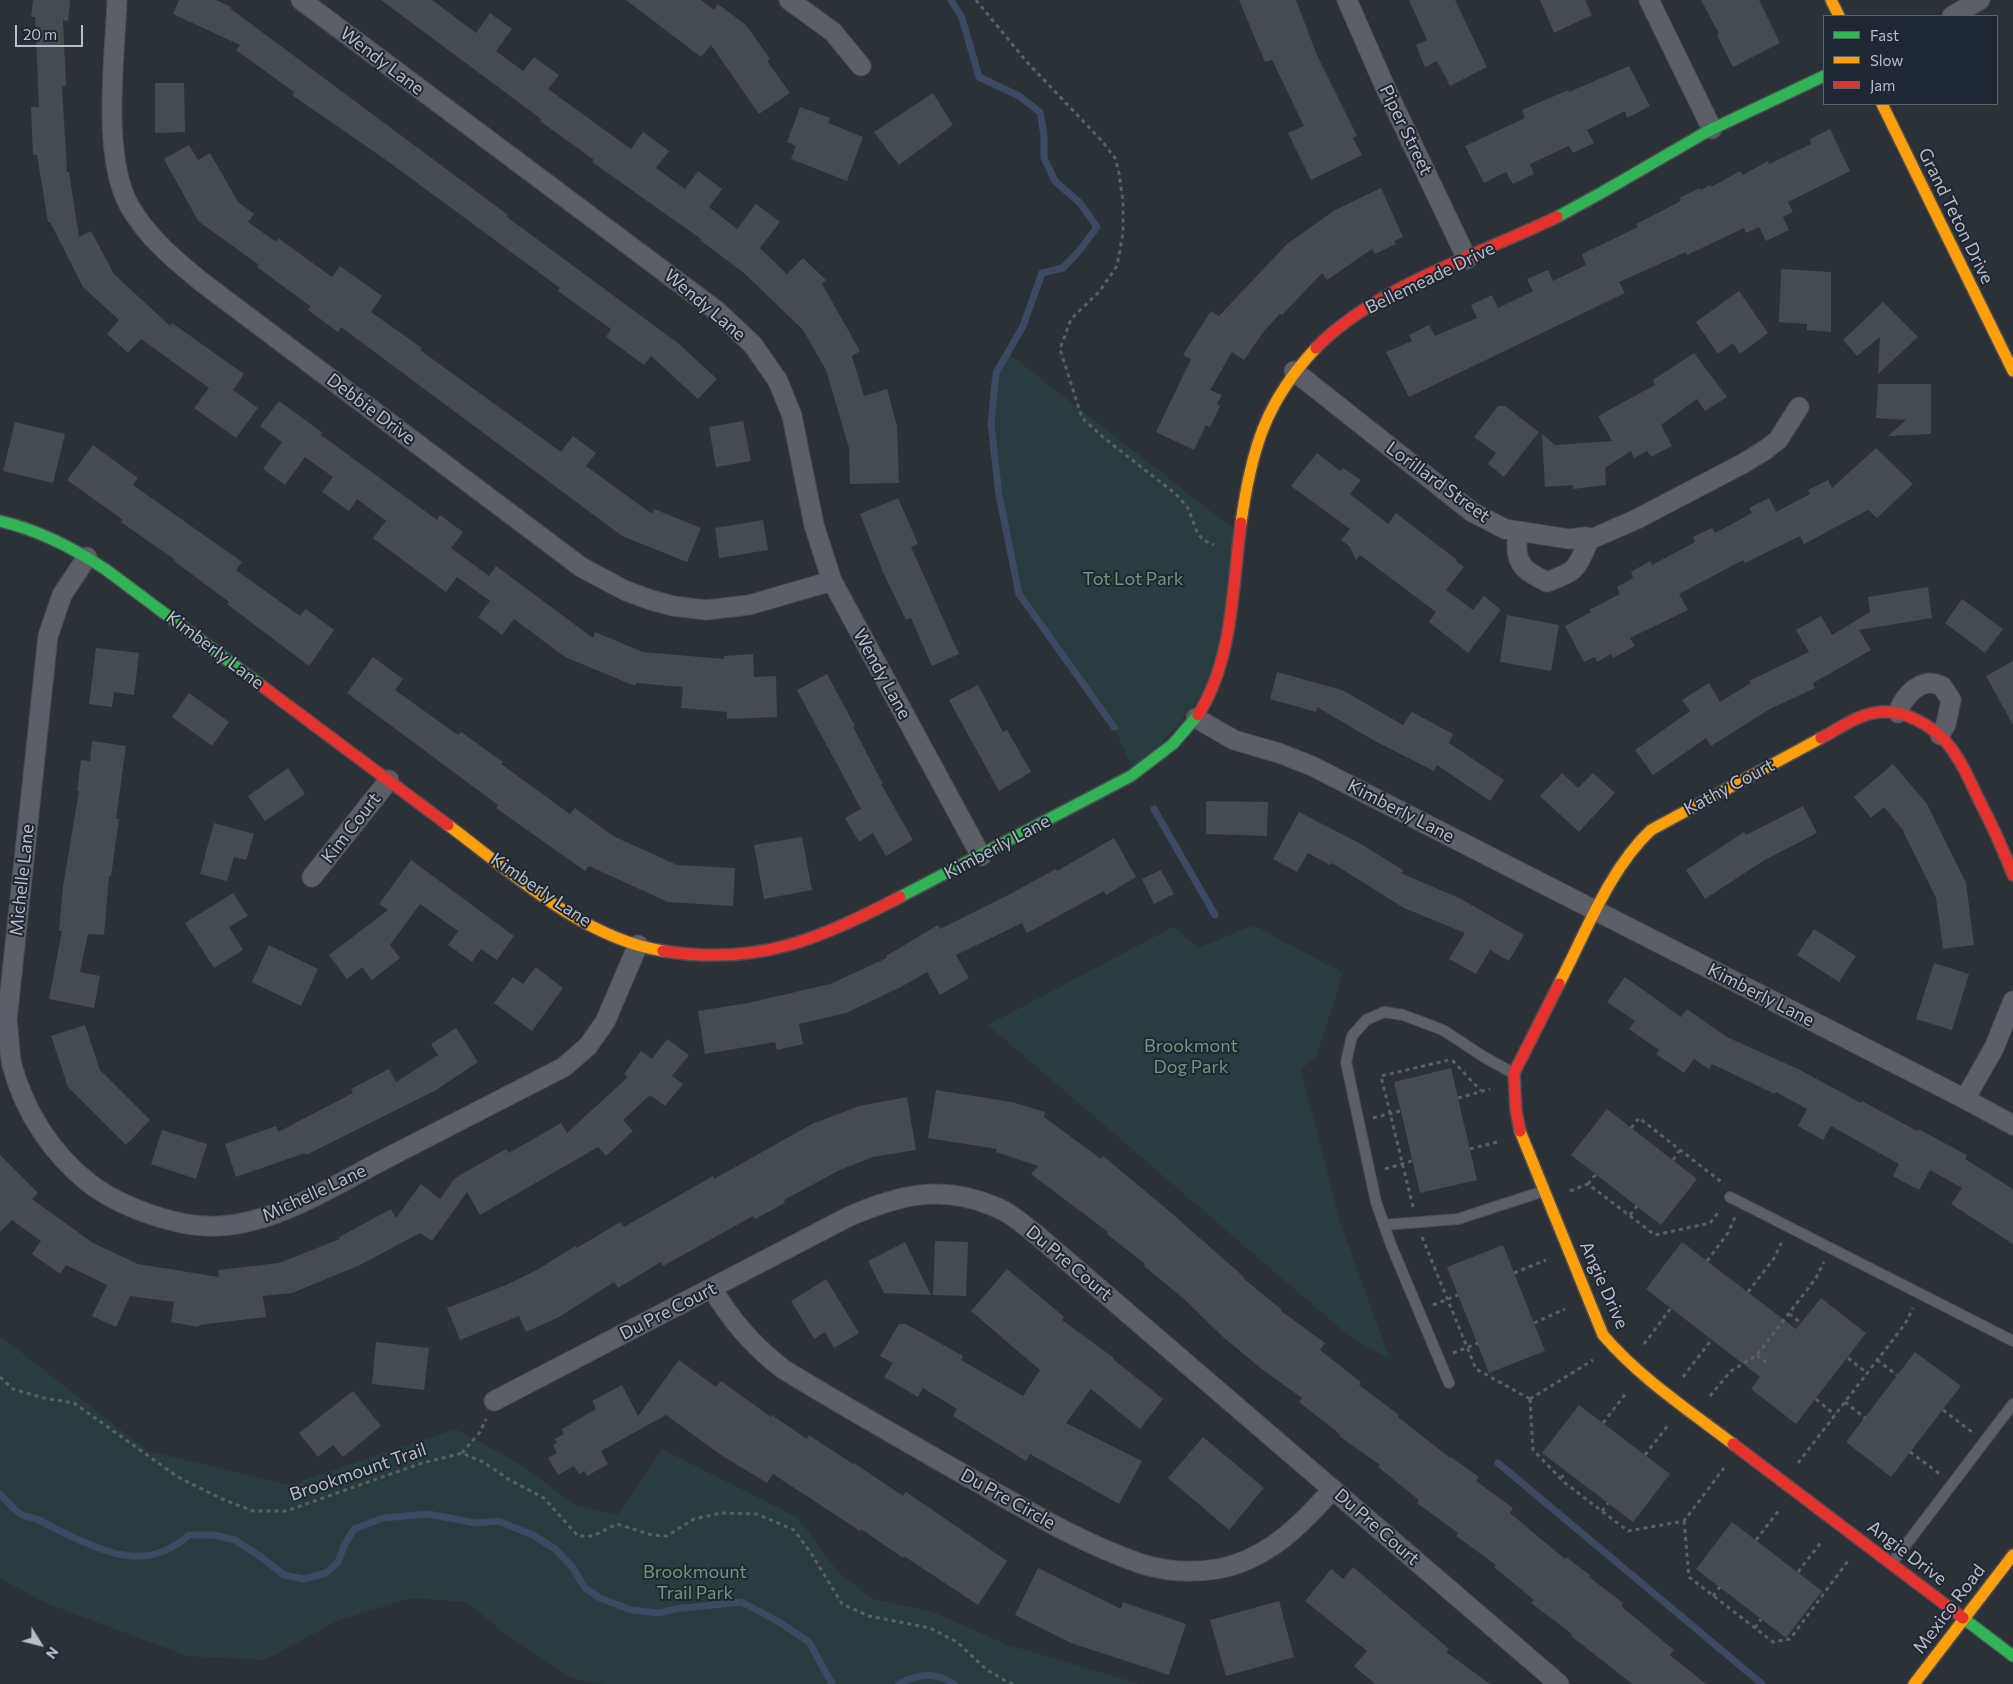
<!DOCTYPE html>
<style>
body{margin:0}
#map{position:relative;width:2013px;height:1684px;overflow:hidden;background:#2c3138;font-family:Commissioner,sans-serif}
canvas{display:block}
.legend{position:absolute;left:1823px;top:15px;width:175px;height:90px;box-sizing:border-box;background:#1f2733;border:1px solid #5c636f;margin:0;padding:6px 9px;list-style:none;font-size:15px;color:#b7bdc9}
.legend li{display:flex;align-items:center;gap:10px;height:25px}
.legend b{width:25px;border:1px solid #5c636f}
.north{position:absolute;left:15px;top:1619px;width:50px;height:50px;-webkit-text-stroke:4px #1f2733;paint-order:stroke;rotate:126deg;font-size:14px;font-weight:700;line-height:20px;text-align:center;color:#b7bdc9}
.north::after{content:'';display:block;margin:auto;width:18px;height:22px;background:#b7bdc9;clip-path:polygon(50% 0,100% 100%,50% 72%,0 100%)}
.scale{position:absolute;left:15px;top:25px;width:68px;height:22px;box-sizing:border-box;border:2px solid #b7bdc9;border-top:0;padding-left:6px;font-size:15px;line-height:18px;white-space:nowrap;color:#b7bdc9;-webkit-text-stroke:4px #1f2733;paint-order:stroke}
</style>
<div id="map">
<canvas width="2013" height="1684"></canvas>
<ul class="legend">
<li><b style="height:6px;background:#30b455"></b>Fast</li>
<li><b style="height:6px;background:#ff9f0a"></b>Slow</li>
<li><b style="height:6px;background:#e5322d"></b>Jam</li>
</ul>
<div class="north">N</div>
<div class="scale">20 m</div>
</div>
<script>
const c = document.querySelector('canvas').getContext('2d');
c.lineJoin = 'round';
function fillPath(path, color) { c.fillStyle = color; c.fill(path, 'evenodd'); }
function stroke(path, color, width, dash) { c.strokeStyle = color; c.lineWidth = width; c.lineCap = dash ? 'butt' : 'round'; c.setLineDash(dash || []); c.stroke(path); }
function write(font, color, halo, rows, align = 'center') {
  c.font = font + ' Commissioner,sans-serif'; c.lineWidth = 4; c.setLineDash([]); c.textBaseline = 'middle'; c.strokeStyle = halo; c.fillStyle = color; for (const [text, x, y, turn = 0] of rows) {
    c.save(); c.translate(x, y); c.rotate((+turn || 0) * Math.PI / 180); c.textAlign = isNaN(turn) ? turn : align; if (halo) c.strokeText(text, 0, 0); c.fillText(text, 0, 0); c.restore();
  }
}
fillPath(new Path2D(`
 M1008,353L1240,534L1217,678L1135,774L1114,727L1019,594L999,495L991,424L996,373Z
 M1253,925L1343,973L1317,1055L1301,1070L1339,1219L1390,1360L1349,1336L988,1025L1173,927L1199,948Z
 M0,1336L148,1451L289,1485L455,1429L520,1464L575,1505L618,1515L662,1449L798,1518L838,1572L873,1599L933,1612L1005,1644L1140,1684H603L572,1678L510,1638L467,1602L410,1598L337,1621L265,1660L187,1656L46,1603L0,1578Z`), '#293c3f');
stroke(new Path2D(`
 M951,0L962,18L979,77L1019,96L1040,112L1044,135V158L1055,181L1080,203L1097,227L1080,250L1063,268L1042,273L1023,326L996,373L991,424L999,495L1019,594L1114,727
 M1154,809L1215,915
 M1498,1463L1762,1684
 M0,1494C6,1500 12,1508 19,1513C24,1517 31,1517 37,1519C43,1522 49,1525 54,1528C100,1550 145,1575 189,1535H214L235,1540L261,1557L284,1575L304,1579L326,1573L338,1562L344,1546L354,1529L383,1518L428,1514L476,1523L498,1521L533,1535L555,1549L573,1568L585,1588L600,1598L631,1610L659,1613L675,1609L741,1602L776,1620L809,1642L832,1684
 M899,1684C918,1673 936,1672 954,1684`), '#3b4a62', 7);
fillPath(new Path2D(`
 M33,0H70L68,21L63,20L66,86H62L67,172H69L79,237L91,231L114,274L170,326L172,323L244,374L233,390L258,408L236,438L194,408L209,388L141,339L128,353L107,334L119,320L83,287L50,222H48L37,155H33L31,107H39L35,17H31Z
 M179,0H216L231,7V9L508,215L507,217L679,344L717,379L698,399L651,356L644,365L606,337L611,329L558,291L560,288L386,160L292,95L294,92L236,50L240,45L173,14Z
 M381,0H432L476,33L490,13L512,29L496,51L523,71L534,57L559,75L548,89L631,149L643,132L669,151L656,168L685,189L698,171L722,189L709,207L737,229L756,204L780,222L760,248L787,274L803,258L826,280L822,284L860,351L852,356L864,396L887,389L897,426L899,483L850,484L849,448L826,370L803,330L744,273L700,240L701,239L592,162L594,160L540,121L541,119Z
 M626,0H701L714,10L718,4L746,25L770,59L767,61L790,93L759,114L711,45L701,57Z
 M1239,0H1296L1316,53L1357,136L1353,138L1362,155L1311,180L1288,133L1304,126L1272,60L1265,62Z
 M1409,0H1455L1487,67L1450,86L1437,61L1425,67L1416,45L1427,40Z
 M1540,0H1585L1592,15L1554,33Z
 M1701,0H1759L1780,43L1733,67L1717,35L1719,34Z
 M1629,66L1650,106L1627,118L1625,111L1587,130L1594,143L1573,153L1569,146L1530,164L1534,174L1513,184L1506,172L1484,183L1465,146L1525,118L1522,110L1568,90L1569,92Z
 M155,83H184L185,132L155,133Z
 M933,93L953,125L899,165L874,132Z
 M800,107L830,118L828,123L863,137L847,181L791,159L796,146L787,142Z
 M1830,129L1850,171L1788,202L1793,212L1783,217L1789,230L1766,241L1759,227L1746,233L1744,228L1687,255L1686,252L1619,282L1625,293L1409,397L1386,352L1412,341L1409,335L1429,325L1435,336L1477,318L1471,305L1492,295L1498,308L1533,291L1527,279L1548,270L1553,281L1586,265L1582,254L1638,227L1636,224L1681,201L1679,198L1700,188L1701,190L1710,185L1711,187L1740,171L1743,175L1768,161L1769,164L1811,144L1810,139Z
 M189,145L198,160L210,153L238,202L254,214L248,222L276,242L278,238L332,277L340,266L382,296L371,312L422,348L420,350L561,452L573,436L596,453L586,466L652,514L654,509L701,528L687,562L622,536L341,327L338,332L308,310L310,306L257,267L259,265L198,221L164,159Z
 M1381,188L1403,237L1394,241L1396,244L1375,254L1372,249L1327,280L1322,273L1282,315L1280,314L1264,331L1244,360L1232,352L1210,390L1222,395L1217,404L1220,406L1210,427L1206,425L1194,450L1156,432L1191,359L1183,355L1211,311L1219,316L1287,244L1335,210Z
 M1781,269L1831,272V332L1807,330V324L1779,322Z
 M1739,291L1768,333L1740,354L1733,343L1718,354L1696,322Z
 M1882,301L1918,337L1878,374L1880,337L1857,356L1843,340L1882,303Z
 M1694,353L1727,397L1705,411L1697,399L1661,425L1672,446L1651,457L1647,451L1634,458L1631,451L1605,468L1606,485L1573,489V485L1545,487L1542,434L1555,445L1612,441L1598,416L1655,385L1653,380Z
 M1878,384H1931V434L1888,436L1906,420L1876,418Z
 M279,401L323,433L321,435L437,520L440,515L463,532L451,548L489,576L496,566L593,638L595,632L643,652L724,659V656L753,654L754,677L776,676L777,717L727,719V712L681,708L683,687L636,683L635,686L565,657L514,619L502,635L478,617L490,601L457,577L446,592L373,538L386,521L357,499L349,511L322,492L333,477L305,457L285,485L263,469L282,442L260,426Z
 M1498,406H1505L1539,432L1504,477L1488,464L1496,453L1474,437Z
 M743,421L751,461L716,467L709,427Z
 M15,422L65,434L53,483L3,471Z
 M93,445L138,478L133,485L242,562L236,570L300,616L306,609L334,630L309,666L227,604L229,602L174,561L175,560L121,522L123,520L67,480Z
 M1876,448L1913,484L1877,518L1868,510L1804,544L1800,536L1745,563L1743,560L1679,594L1688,610L1630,638L1635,646L1613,658L1611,654L1597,662L1595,657L1584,662L1565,626L1591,612L1589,610L1620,594L1617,587L1633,578L1631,572L1650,561L1652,565L1695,542L1693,537L1712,528L1715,533L1752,513L1749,508L1769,498L1776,512L1810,494L1808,490L1828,480L1832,488Z
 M1317,453L1340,471L1343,468L1361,480L1350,494L1388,524L1396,513L1457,560L1456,561L1464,567L1446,590L1473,610L1484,596L1501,610L1468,653L1429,622L1436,612L1360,555L1356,560L1350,547L1341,540L1350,529L1291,486Z
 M898,498L918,544L911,547L959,654L932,666L911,618L906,620L883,572L860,514Z
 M763,520L768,550L719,558L715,528Z
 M1928,587L1932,618L1859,630L1871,650L1813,683L1815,688L1770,709L1711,746L1706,738L1653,775L1635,750L1690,711L1682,700L1709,683L1720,702L1751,683L1749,681L1809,652L1796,630L1821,616L1832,635L1870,612L1868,597Z
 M1962,599L2003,629L1985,653L1945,623Z
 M1507,615L1559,625L1551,671L1500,662Z
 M96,648L139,653L134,695L114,692L112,707L89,704Z
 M373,657L403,679L395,690L458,735L461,732L503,762L501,764L570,814L575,808L613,836L677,865L735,868L733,906L668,902L589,866L585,871L496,808L498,805L347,693Z
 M2013,661V725L1986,676Z
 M1277,672L1342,690L1403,725L1412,712L1453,734L1449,743L1504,780L1490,801L1437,765L1434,771L1373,740L1317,707L1316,712L1270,699Z
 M827,674L855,726L853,727L883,784H881L913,840L886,856L873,833L859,842L845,818L861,809L797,690Z
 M978,685L1003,732L1007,730L1031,772L999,791L949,700Z
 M189,693L229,722L212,746L172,717Z
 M92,741L126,746L116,819H119L111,876H109L104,935L88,934L80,972L100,976L94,1008L49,999L62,931H59L63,887L79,791H77L81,760L90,761Z
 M1893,764L1927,804L1966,883L1974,945L1943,949L1936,898L1902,829L1884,807L1871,818L1854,797Z
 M288,768L305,794L265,821L248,796Z
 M1562,773L1578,788L1593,773L1615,793L1579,832L1540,796Z
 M1206,801L1268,802L1267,836L1206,834Z
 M1803,806L1817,833L1763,861L1705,899L1686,870L1744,832L1746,835Z
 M1299,812L1361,844L1403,870L1401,873L1461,899L1524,935L1509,961L1490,950L1476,974L1449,959L1465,933L1404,908L1332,863L1330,865L1308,853L1297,872L1273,859Z
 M214,823L254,834L246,860L234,857L227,881L200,874Z
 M802,837L812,890L764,899L754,845Z
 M1114,838L1136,877L1106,895L1104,891L1027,933L1022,923L956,955L969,978L940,995L927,972L901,987L846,1013L799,1024L803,1044L777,1050L775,1042L705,1054L698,1011L748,1003L830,984L887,958L886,956L938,925L940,929L1012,893L1056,869L1057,871Z
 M411,860L514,936L497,960L481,949L472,962L448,945L458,931L420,904L390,945L400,958L372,980L362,967L347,979L329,955L388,910L379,904Z
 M1161,870L1174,894L1154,904L1142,879Z
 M233,893L248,916L229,927L243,950L214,968L185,923Z
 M1814,929L1856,956L1839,982L1797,955Z
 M269,945L318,969L301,1006L252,982Z
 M1934,963L1969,974L1952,1030L1916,1019Z
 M536,967L563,988L532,1031L494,1003L513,977L523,984Z
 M1625,977L1681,1017L1687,1009L1727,1037L1800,1070L1861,1103L1862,1101L1917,1131L1918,1129L1967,1155L1965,1159L2013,1189V1244L1951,1204L1962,1188L1930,1170L1919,1190L1893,1176L1899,1164L1831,1126L1823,1140L1798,1126L1807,1109L1776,1092L1775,1094L1712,1064L1709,1069L1694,1059L1684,1073L1656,1054L1659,1050L1629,1029L1635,1021L1607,1002Z
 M85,1025L100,1070L150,1120L126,1145L68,1087L51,1036Z
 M456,1028L478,1062L436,1090L306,1155L305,1153L236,1177L225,1144L276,1126L278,1132L353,1093L351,1089L389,1069L396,1082L438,1055L431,1044Z
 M667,1039L689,1055L672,1076L683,1084L665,1106L650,1095L623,1120L633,1131L606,1156L598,1147L480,1215L467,1192L432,1241L420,1233L360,1265L292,1293L263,1296L266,1317L199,1325L198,1327L171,1322L174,1302L130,1296L116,1327L92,1316L107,1285L66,1265L60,1274L32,1254L41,1241L12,1220L0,1232V1155L38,1193L32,1199L93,1243L138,1264L219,1277L218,1270L279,1263L340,1239L339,1237L391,1209L396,1218L421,1184L440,1199L455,1178L506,1149L509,1153L561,1123L567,1133L628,1077L624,1074L641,1051L652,1059Z
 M1451,1068L1477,1180L1420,1193L1394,1082Z
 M936,1090L1012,1102L1045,1112L1044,1117L1101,1159L1103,1156L1169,1211L1244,1277L1243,1278L1282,1310L1281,1311L1325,1343L1320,1350L1361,1382L1359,1385L1399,1415L1398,1417L1450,1458L1451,1457L1479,1477L1476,1481L1513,1508L1510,1513L1565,1559L1566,1557L1590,1575L1589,1577L1623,1603L1621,1606L1674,1650L1670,1655L1706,1684H1632L1571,1636L1572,1634L1531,1603L1534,1600L1494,1567L1496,1565L1456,1536L1458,1533L1417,1503L1419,1500L1378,1467L1380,1465L1339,1436L1340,1434L1299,1402L1302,1398L1263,1370L1222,1336L1184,1299L1144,1266L1145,1264L1107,1234L1108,1232L1031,1174L1038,1166L996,1152L997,1149L928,1138Z
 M907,1097L916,1150L873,1157L840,1170L784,1200L785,1203L755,1219L753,1216L663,1266L661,1262L618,1288L614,1282L559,1317L526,1332L519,1316L460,1340L447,1308L506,1285L537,1270L575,1246L577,1248L620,1222L624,1227L713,1176L714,1179L812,1124L859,1106Z
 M1607,1109L1697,1179L1661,1225L1571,1155Z
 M162,1130L207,1144L196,1179L151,1164Z
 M935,1241L968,1242L966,1296L933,1295Z
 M905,1242L931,1295L884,1293L868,1261Z
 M1682,1242L1796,1329L1821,1298L1866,1333L1796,1424L1751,1389L1760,1377L1646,1289Z
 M1503,1245L1545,1351L1489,1373L1447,1267Z
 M1007,1269L1064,1317L1062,1320L1114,1358L1113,1359L1163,1399L1140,1429L1091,1389L1066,1423L1142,1461L1119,1504L1030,1454L1026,1461L953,1416L957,1409L923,1388L918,1397L884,1377L893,1363L880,1356L899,1324H906L963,1356L961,1360L1023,1396L1040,1370L971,1311Z
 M826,1279L859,1333L834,1348L825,1332L814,1339L791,1301Z
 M376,1342L429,1348L424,1390L372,1384Z
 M1915,1352L1961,1386L1891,1477L1846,1442Z
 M679,1360L716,1387L721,1381L771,1417L772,1415L807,1439L809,1435L853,1464L854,1463L903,1496L906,1492L1007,1561L978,1605L904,1556L903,1558L861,1529L860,1531L773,1474L767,1483L721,1455L666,1415L601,1451L608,1464L587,1476L585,1471L579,1474L574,1466L558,1475L548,1458L557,1453L553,1445L557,1443L555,1439L564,1434L562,1429L596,1409L592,1401L622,1385L638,1416Z
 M353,1391L381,1426L343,1457L333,1445L318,1457L299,1433Z
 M1579,1405L1670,1474L1633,1522L1542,1453Z
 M1203,1437L1264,1488L1229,1530L1168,1478Z
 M1732,1522L1822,1591L1786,1638L1696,1569Z
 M1353,1567L1449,1649L1446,1652L1490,1684H1375L1354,1666L1367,1651L1305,1601L1331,1569L1343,1579Z
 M1038,1568L1121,1609L1123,1602L1186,1624L1169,1675L1071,1643L1015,1615Z
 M1279,1601L1294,1657L1226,1676L1210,1620Z`), '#464a51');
const lane = new Path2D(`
 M1730,1197L2013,1341
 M1384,1225L1458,1219L1544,1191
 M1449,1383L1391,1245L1376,1202L1346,1062L1352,1036L1366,1020L1384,1012L1403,1015L1443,1030L1484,1057L1513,1073
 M1892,1563L2013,1404`);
const street = new Path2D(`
 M117,0C115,58 101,156 130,207C148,238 176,261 203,283L581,567L626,591L651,600L673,606L706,610L749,605L832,581
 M301,0L717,311L753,345L778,381L792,416L814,525L832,581L981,856
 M789,0L833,32L861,66
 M1347,0L1386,89L1467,259
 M1649,0L1712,129
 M1952,16L1980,0
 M1294,371L1472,512L1505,529L1569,539L1586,537L1589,540L1637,519L1744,463L1765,450L1778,440L1799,407
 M1518,532C1514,562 1520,569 1547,582C1578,571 1576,569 1589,540
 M87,557L62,595L48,636L7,1020C9,1035 9,1051 12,1065C24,1111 52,1154 89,1183C120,1207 180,1229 220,1226C278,1222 332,1187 383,1160C443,1129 504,1098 564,1067L588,1046L605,1022L638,945
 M1898,713C1902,700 1914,684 1930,683C1934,683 1939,685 1942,686L1951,700L1946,724L1940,735
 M1196,718L1234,740L1279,753L1312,766L1965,1099L2013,1125
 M312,877L389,780
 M1965,1099L1994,1048L2013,1001
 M712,1288C731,1321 753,1346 783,1369C845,1407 907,1442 970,1478C1025,1509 1082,1544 1142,1564C1167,1572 1192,1573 1217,1569C1267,1560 1301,1525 1333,1489
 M494,1401L848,1217C898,1195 940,1184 993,1206C1010,1212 1024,1225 1038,1236L1559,1684`);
const fast = new Path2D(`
 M1557,217L1601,193L1708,131L1824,76
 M0,521C39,530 72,547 105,569L262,686
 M900,897L1131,776L1173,744L1198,715
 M1963,1618L2013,1656`);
const slow = new Path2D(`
 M1831,0L1839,16
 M1882,104L2013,371
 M1241,523C1251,451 1265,402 1316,348
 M448,825C511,872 582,938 663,951
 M1559,984C1585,934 1610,868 1651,830L1821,738
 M1520,1131L1603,1335C1640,1378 1687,1409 1733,1444
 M1914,1684L2013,1555`);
const jam = new Path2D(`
 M1316,348C1373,288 1483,253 1557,217
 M262,686L448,825
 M1198,715C1234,658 1232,587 1241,523
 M1821,738C1840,728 1860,713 1881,712C1904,710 1931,725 1946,742C1960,758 1969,779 1978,798C1991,823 2003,849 2013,875
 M663,951C758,966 817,940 900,897
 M1520,1131L1516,1110L1514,1073L1559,984
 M1733,1444L1963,1618`);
stroke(lane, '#4a4d53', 12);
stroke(street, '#4a4d53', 21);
stroke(fast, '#4a4d53', 14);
stroke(slow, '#4a4d53', 14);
stroke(jam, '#4a4d53', 14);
stroke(new Path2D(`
 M976,0L1026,61L1102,141L1115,158L1119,173L1123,202V233L1117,266L1099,292L1071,319L1060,349L1082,418L1104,438L1176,494L1188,508L1197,532L1203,540L1214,545
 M1458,1098L1490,1089
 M1373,1118L1400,1111
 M1631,1128L1639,1118L1724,1184
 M1470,1149L1497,1142
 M1673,1160L1680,1150
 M1385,1169L1412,1161
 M1588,1184L1596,1174
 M1570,1191L1588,1184L1655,1235L1710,1223L1720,1210
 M1413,1207L1381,1076L1449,1060L1453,1061L1481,1091
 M1630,1215L1637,1206
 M1422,1237L1476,1369L1530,1399
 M1707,1261L1728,1233L1735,1217
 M1514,1273L1546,1260
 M1748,1292L1775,1257L1782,1241
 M1433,1305L1458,1295
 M1789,1314L1801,1323
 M1534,1323L1565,1309
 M1644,1344L1671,1308
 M1453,1353L1478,1343
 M1757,1355L1769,1365
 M1848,1358L1867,1373
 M1877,1360L1897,1375
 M0,1377L13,1389L44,1398L74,1403L178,1477L222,1499L253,1511H286L419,1464L462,1453L485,1463L508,1479L544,1498L578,1536H593L617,1524L652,1535L667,1536L694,1519L721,1513L757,1514L794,1530L811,1553L842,1604L869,1616L930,1628L957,1642L987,1670L1009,1683L1017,1684
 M1683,1377L1712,1339
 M1710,1396L1731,1371L1757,1355L1816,1278L1824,1262
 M1530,1399L1533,1450L1565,1483L1628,1531L1684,1521L1724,1468
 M1530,1399L1593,1360
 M1816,1399L1835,1415
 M1845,1402L1865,1418
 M1943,1410L1972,1432
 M1603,1423L1627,1392
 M1910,1452L1940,1474
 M462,1453L480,1432L486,1419
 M1645,1455L1669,1424
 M1798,1463L1905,1324L1913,1308
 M1561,1478L1566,1472
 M1602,1511L1608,1503
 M1684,1521L1689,1577L1773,1642L1790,1639L1848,1561
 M1756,1540L1780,1509
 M1798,1572L1822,1541
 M1713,1596L1720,1587
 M1755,1628L1761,1619`), '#595f64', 3, [4, 4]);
stroke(lane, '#5c5f67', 10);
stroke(street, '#5c5f67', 19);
stroke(fast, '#30b455', 11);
stroke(slow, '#ff9f0a', 11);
stroke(jam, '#e5322d', 11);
write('18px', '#b7bdc9', '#1f2733', [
 ["Wendy Lane",382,61,37],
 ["Piper Street",1406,130,64],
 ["Grand Teton Drive",1956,216,64],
 ["Bellemeade Drive",1430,278,-26],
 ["Wendy Lane",705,305,40],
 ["Debbie Drive",371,409,37],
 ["Lorillard Street",1438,482,36],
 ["Kimberly Lane",215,650,37],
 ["Wendy Lane",882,674,61],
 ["Kathy Court",1729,787,-28],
 ["Kimberly Lane",1401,811,27],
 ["Kim Court",351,828,-52],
 ["Kimberly Lane",997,847,-28],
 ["Michelle Lane",22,880,-84],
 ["Kimberly Lane",541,890,34],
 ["Kimberly Lane",1761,995,27],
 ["Michelle Lane",314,1193,-25],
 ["Du Pre Court",1069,1263,40],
 ["Angie Drive",1604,1285,66],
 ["Du Pre Court",668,1311,-27],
 ["Brookmount Trail",358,1472,-19],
 ["Du Pre Circle",1008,1499,29],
 ["Du Pre Court",1377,1527,41],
 ["Angie Drive",1907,1553,37],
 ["Mexico Road",1949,1609,-53]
]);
write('18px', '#6f9879', '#1f2733', [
 ["Tot Lot Park",1133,579],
 ["Brookmont",1191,1046],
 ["Dog Park",1191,1067],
 ["Brookmount",695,1572],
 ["Trail Park",695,1593]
]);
</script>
